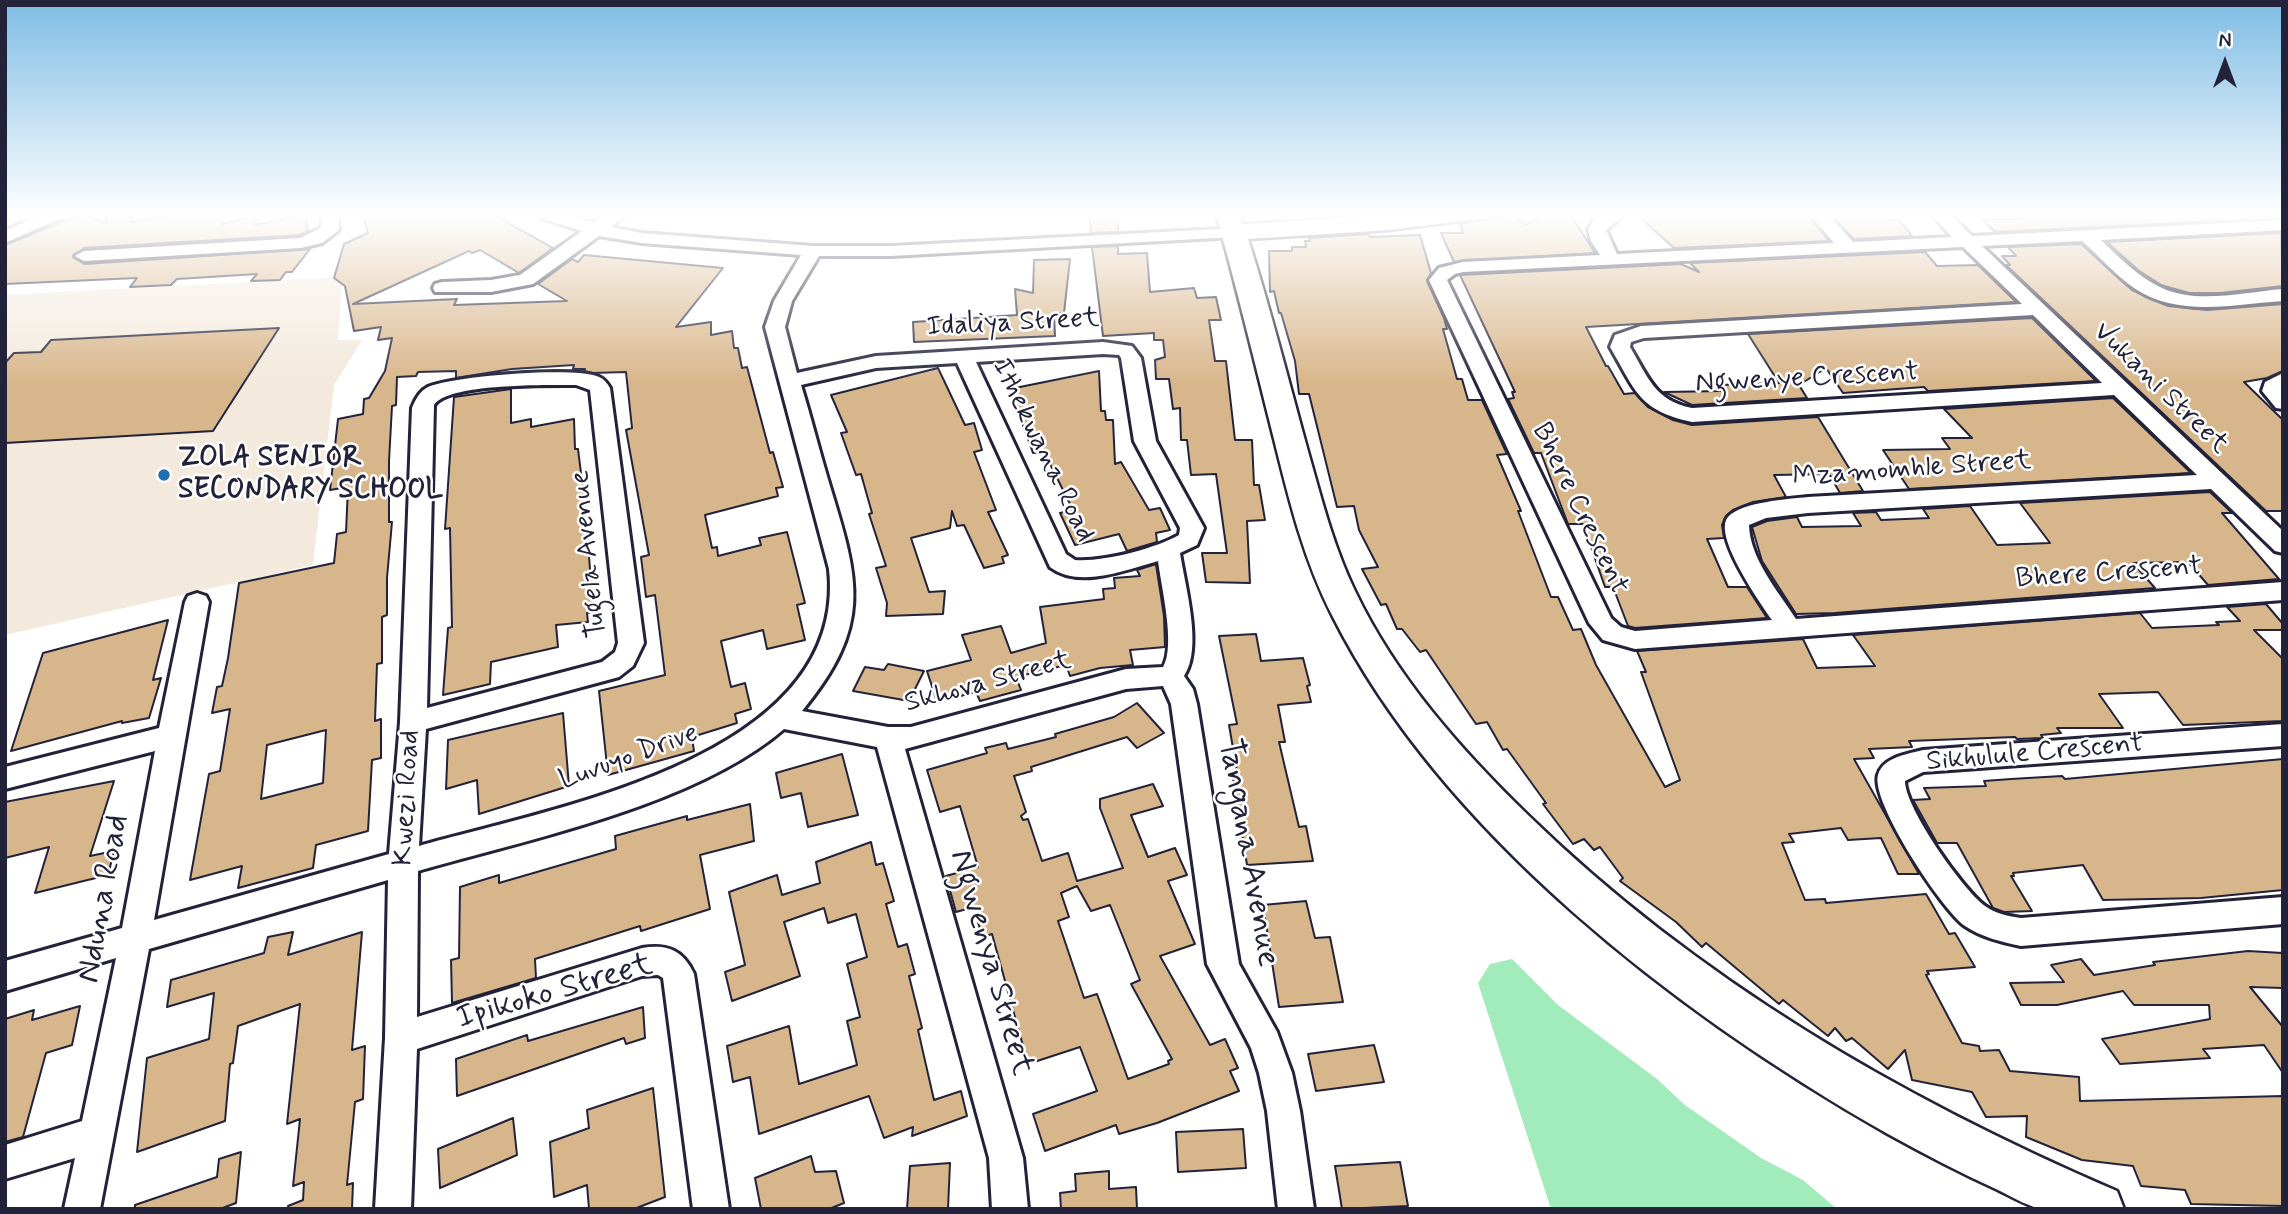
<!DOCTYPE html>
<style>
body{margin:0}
#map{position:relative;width:2288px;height:1214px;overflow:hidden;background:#fff;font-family:Mynerve,sans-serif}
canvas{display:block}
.frame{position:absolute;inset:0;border:7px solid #22223b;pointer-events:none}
.north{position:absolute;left:2190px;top:28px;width:70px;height:70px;-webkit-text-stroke:5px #fff;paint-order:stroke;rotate:0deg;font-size:19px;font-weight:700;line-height:28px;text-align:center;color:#22223b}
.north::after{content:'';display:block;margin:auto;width:24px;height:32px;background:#22223b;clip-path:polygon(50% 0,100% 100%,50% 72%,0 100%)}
</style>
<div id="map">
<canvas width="2288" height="1214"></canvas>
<div class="frame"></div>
<div class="north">N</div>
</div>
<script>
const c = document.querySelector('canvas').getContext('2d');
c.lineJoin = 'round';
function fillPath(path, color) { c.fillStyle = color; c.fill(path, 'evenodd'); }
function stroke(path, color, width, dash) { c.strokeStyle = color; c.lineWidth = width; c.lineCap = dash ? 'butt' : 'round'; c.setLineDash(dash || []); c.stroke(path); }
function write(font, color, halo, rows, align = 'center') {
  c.font = font + ' Mynerve,sans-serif'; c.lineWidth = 5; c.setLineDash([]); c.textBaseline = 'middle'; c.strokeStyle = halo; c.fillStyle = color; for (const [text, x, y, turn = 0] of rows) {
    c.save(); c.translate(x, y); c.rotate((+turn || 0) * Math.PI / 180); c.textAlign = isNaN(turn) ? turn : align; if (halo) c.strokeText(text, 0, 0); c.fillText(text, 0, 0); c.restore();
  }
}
fillPath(new Path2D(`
 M342,277L338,340H362L334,385L313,565L5,635V295Z`), '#f3e9dc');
fillPath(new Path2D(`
 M1512,959L1558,1005L1657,1079L1685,1105L1761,1158L1803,1180L1837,1209H1551L1478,983L1490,964Z`), '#a2ecbb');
const building = new Path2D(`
 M81,214L106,223V214H131V222L173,214H221L222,224L254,217L256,225L305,214L308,231L299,235L84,248L73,257L84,264L310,249L292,272H286L280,280L251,281L257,274L177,279L171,285L130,287L137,278L5,284V245Z
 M362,214H492L553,248L519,273L480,250L472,253L469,251L353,304L457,299L454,305L567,301L538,284L572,259L578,262L584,255L723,268L676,327L711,322V335L732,331L734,348H738L742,368L747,367L770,453L773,452L783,487L776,488L778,496L705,515L712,548L717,547L718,556L761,545L759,538L787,532L805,603L797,605L805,640L767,649L763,630L721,641L731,687L745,683L751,709L735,714L737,723L692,737L694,751L608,775L599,691L665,675L655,595L646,597L641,557L649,555L626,430L632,428L626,372L593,373L584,371L585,369H573L574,365L512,369L456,378V371L418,372L416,376L397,377L396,405L392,406L389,461V522H392L387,578V615L382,617V663L377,664L375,721L381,719V758L372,760L368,831L316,845L313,868L238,888L242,866L190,880L209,774L220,771L230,709L212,713L217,687L222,686L228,658L239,583L334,563L337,534L346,532L348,487L330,490L338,419L363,414L364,399L369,398L385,371L392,338L378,340L381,327L354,331L345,286L334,278L344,244L368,233ZM326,730L323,783L261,799L267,745Z
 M1089,214H1118V232L1091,233Z
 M1513,214L1526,225L1545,214H1565L1572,217L1595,253L1454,262L1441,233H1463L1460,224Z
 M1636,214H1807L1829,241L1674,248Z
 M1830,214H1885L1891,220H1899L1912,236L1854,239Z
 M2015,214H2275L2276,218L1995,232L1982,219H2019Z
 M2281,233L2283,286L2220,293H2189L2161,285L2138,270L2107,242Z
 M1369,234L1370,237L1420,235L1431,273L1427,281L1444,318L1447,329H1443L1457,379H1462L1468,400H1482L1507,454L1497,455L1521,511H1518L1551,597H1558L1573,630L1581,629L1596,665L1665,787L1680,780L1641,672H1646L1637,651L1803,639L1817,668L1875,666L1853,635L2140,613L2152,628L2219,625L2216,622L2240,621L2227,607L2266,604L2283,624V630H2254L2283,659V721L2183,725L2158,692L2099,694L2123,728H2057L2061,733L2041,735L2043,738L2017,739L2015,737L1909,741L1912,747L1869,749L1874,758L1854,759L1919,874H1898L1881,838L1848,840L1841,828L1789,834L1794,842L1782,843L1805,900L1825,899L1826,903L1926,894L1949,934L1955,933L1975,967L1927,971L1929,974L1926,975L1962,1043L1979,1046L1980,1051L1999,1050L2010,1071L2079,1077L2080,1101L2283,1096V1206L2191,1204L2185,1190L2141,1186L2133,1166L2082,1160L2026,1137L2027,1116L1986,1117L1972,1092L1912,1080L1905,1050L1888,1069L1852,1038L1846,1041L1835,1028L1828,1036L1783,1000L1779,1004L1706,943L1702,947L1676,922L1620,881L1623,878L1600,847L1594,850L1584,839L1573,844L1543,804L1546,803L1507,749L1503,750L1487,722L1476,724L1426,650L1420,652L1402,629H1397L1386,604L1381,605L1362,569L1378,567L1359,530L1354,506L1337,507L1309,394H1299L1295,361L1281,313H1279L1274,291L1270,292L1269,251H1292V247H1306L1305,241H1310L1309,238Z
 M2081,244L2132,290L2168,306L2207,310L2283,304V371L2267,378L2244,382L2283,420V511H2266L2006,265H2010L2002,256H2016L2008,247Z
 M1118,246V254L1147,253L1150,292L1194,288L1197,298L1216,297L1221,320H1209L1215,361H1226L1235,440H1252L1254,485H1259L1265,520L1247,521L1250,583L1206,582L1202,553H1227L1216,474L1191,475L1187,440H1181L1180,408L1173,409L1169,379H1156L1155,360L1165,357L1163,340H1154V333L1103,336L1092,247Z
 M1925,252L1937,266L1978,265L2016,302L1586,327L1606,366H1608L1624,394L1635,393L1648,407L1673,420L1692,425L1818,417L1863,491L1840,493L1829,474L1774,475L1786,497L1753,502L1733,510L1726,516L1722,525L1724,538L1707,539L1728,587H1747L1767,618L1635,628L1628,626L1613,587H1605L1583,524H1568L1541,453H1534L1508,399L1514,398L1512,392H1515L1460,275L1681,264L1699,272L1690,263Z
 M1070,259L1064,313H1054L1055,336L914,342L913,322L1017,315L1015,289L1033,293L1034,260Z
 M2032,318L2096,381L1928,391L1924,387L1843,393L1826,368L1799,385L1807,398L1692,405L1664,392L1721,391L1718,385L1779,383L1748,334Z
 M279,328L213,431L5,443V363L14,353L41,352L51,340Z
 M938,368L965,425L974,423L982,450L974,452L996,510L988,512L1008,555L1002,557L1004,563L984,568L964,525L957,526L952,511L950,528L911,538L929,592L945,591L943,614L886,616L887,603L876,568L886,566L869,514L872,513L861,474L856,475L841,433L847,432L831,395Z
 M1099,371L1101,411H1105L1106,420H1113L1115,464L1121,462L1149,510L1160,508L1170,530L1156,533L1157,542L1127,551L1119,534L1075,545L1060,513L1073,510L1046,456L1042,457L1040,452L1033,453L1010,389Z
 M511,389V423L531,419V427L574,419L575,449H578L586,513L593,612L587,613L588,622L556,625L558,647L491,662L490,684L443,695L448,628L452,627L450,528L445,529L454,397Z
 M2113,398L2191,473L1909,489L1883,450L1950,449L1942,438H1972L1944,409Z
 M2210,492L2232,513H2222L2279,579L2208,585L2188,562L2133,563L2155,588L1835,613L1796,614L1762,561L1752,527L1767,521L1797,517L1802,527L1861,526L1853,513L1876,512L1881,520L1929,518L1923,509L1970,506L1997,545L2050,543L2020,503Z
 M1156,564L1164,616L1165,647L1130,650L1133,665L1100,668L1070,676L1066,665L1016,677L1021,690L980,701L976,692L937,702L927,671L971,660L962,635L1001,626L1011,653L1046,643L1040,607L1104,599L1103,589L1115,588L1114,578L1140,576L1137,570Z
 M168,620L153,680L161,678L149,718L122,723V721L11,751L43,653Z
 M1256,634L1261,661L1303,658L1310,685L1307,686L1311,702L1278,705L1285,742H1279L1299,827L1306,826L1313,861L1247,865L1233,778L1238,777L1229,725L1237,724L1219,636Z
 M888,664L924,671L909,701L853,691L865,667L884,670Z
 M1137,703L1164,733L1137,748L1127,737L1031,767L1032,771L1014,776L1026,812L1021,816L1023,820L1028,819L1042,861L1068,853L1077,881L1123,868L1100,808V799L1153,784L1163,806L1131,815L1148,857L1175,848L1187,875L1168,881L1195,944L1160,956L1210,1045L1225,1039L1238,1068L1230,1071L1239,1091L1157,1123L1119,1134L1116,1125L1045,1151L1033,1114L1097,1091L1080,1047L1028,1064L992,934L982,937L974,907L956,912L946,876L978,867L960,806L940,812L927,770L987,753L985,748L1006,743L1008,749L1056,737L1055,734L1114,717ZM1077,886L1091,911L1110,905L1140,980L1131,984L1172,1059L1168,1061L1169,1064L1128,1079L1097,994L1084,998L1058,921L1069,917L1061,893Z
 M563,713L569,786L479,814L477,780L446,789L448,740Z
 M842,754L858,815L808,827L801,793L781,798L776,773Z
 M2283,759V890L2201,898L2103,900L2083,865L2013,873L2014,876H2011L2032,911L2004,912L1993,908L1957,843H1937L1913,800L1930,799L1924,788L1986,786L1984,781L2011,779L2062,776L2065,779Z
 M114,781L90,856L114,851L108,875L35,893L49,847L5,858V802Z
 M750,804L754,841L700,855L710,909L641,931L640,926L535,959L536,978L452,1003L451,960L459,958L460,887L499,875V883L616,849L615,836L687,816V820Z
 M871,842L876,865L883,863L894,901L886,904L898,947L907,944L915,974L909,976L922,1028L918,1030L934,1100L961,1091L967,1116L912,1136L913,1127L884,1138L869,1096L759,1134L750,1077L733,1082L727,1046L789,1026L799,1084L857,1065L847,1021L860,1017L847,964L867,957L856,914L828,923L824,908L784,922L800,976L732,1001L725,972L745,965L729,892L777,875L782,895L820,883L816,862Z
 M1306,901L1315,938L1330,937L1343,1002L1279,1007L1263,905Z
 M293,932L288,955L362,932L352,1050L365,1046L363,1099L355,1102L347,1185L353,1183L352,1209H289L288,1206L303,1200L304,1182L293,1186L300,1119L287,1124L300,1004L238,1026L233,1063L230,1064L225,1121L137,1152L147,1058L209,1039L214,993L167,1007L171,980L264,953L268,937Z
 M2248,951L2283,953V988L2250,987L2283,1027V1073L2264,1045L2203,1049L2210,1058L2120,1064L2102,1039L2210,1019L2209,1005H2134L2123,991L2057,1005H2021L2010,983L2064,982L2051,965L2081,959L2094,975L2155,965L2153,962Z
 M80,1006L72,1045L46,1053L23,1137L5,1142V1019L34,1010L32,1020Z
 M643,1007L645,1038L626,1044L624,1038L457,1096L456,1059L527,1035L528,1041Z
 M1374,1045L1384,1082L1316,1091L1308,1054Z
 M653,1088L665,1197L634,1209H589L587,1185L554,1197L550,1142L589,1128L587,1110Z
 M513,1118L517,1155L440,1188L438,1149Z
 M1243,1129L1246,1168L1178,1172L1176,1132Z
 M241,1152L236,1203L220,1209H135V1205L217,1177L219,1159Z
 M811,1156L815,1172L836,1171L844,1203L829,1209H761L755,1178Z
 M1400,1162L1408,1206L1342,1209L1335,1166Z
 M950,1163L948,1209H907L910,1166Z
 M1109,1171V1189L1136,1187L1137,1209H1061L1060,1193L1076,1191L1075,1174Z`);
fillPath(building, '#d8b68b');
stroke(building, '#22223b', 2);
const street = new Path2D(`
 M42,214H64L61,218L5,243V231Z
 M322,214H338L339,230L322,243L301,248L84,261L75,256L84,251L300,238L321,228Z
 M539,214H563L593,223L607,214H626L611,227L642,233L813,246H891L1240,228L1243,232L1234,237L891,256H819L792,301L785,327L797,373L876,356L1103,342L1132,346L1141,358L1156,441L1204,528L1197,545L1180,553C1185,586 1203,648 1184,676L1193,689L1197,704L1239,964L1277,1032L1292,1073L1300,1111L1314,1209H1278L1267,1111L1259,1073L1251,1048L1207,964L1171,704L1163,686L1126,689L905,749L1023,1158L1028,1209H992L989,1158L877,747L784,729C696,805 529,839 418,871L417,1017L642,948C667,944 683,950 694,974L729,1209H693L663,978L658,975L642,976L417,1049L411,1209H375L385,1038L388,880L149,949L100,1209H64L75,1158L5,1179V1145L82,1121L116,958L5,991V961L122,928L155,751L5,789V767L159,728L185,602L188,596L197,593L206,596L209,602L154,920L389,854L400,722L412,408C415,400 420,391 428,387C453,376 575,366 599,377C604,379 607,383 610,388L644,643L633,666L619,677L426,729L419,846C552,808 849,758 829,569L765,327L774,301L801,255L642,243L599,236L533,284L491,292H435L433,288L435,284L442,282L491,280L520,275L582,231L541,218ZM1103,354L1119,355L1121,358L1134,441L1180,528L1179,535C1154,549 1103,562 1075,560L1066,554L976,362ZM957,363L1050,567C1079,589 1126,570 1158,561C1161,586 1176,646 1163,667L1126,669L911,727H888L802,711C873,625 859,581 829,483C819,450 811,417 801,385L876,368ZM576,385L590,390L618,643L615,652L602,662L427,708L434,405C448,383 548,385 576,385Z
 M1605,214H1625L1606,230L1617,254L1834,243L1810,214H1827L1853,242L1952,237L1931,214H1949L1972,236L2283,220V230L2101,240C2119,257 2137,276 2160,287C2196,305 2244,292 2283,289V301C2234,304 2178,318 2134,288C2115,275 2099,256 2082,241L1982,246L2283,531V553L2275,551L2211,489L1808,513L1766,518L1749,525C1750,559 1778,591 1796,619L2283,582V600L1635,649L1603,640L1589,623L1429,280L1439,268L1463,262L1600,255L1591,241L1588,230L1594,220ZM1963,247L2022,304L1641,326L1615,335L1610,347C1636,391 1638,410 1692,422L2114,395L2197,475L1808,497C1789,499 1741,502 1728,517C1712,535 1761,604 1772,620L1635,631L1621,627L1611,618L1447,280L1455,274L1463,272ZM2033,315L2102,383L1692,408C1655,401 1648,377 1630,347L1631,342L1644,338Z
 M2283,373V409L2276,408L2262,391L2265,382Z
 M2283,724V746L1923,772L1905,781C1905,808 1963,890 1985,906C1996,914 2008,916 2021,918L2283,897V924L2021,946C2002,942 1981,937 1965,926C1942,910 1870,801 1878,775C1883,757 1908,754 1923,750Z`);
const secondary = new Path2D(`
 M1216,214H1240L1243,224L1404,214H1473L1470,219L1461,221L1389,230L1248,239C1271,310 1289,383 1309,455C1322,501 1334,548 1355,591C1396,677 1461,750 1529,816C1699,981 1901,1098 2117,1191L2124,1209C2101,1209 2058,1213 2037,1208C2024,1204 2010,1196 1998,1190C1961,1173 1924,1154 1888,1134C1680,1016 1443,834 1333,617C1304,561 1289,500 1274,439C1255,364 1237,288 1216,214Z`);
stroke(street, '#22223b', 6);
stroke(secondary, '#22223b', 5);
fillPath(street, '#fff');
fillPath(secondary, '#fff');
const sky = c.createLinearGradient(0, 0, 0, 384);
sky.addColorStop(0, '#7ebce4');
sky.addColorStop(0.56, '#fff');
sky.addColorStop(1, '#ffffff00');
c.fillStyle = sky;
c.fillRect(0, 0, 2288, 384);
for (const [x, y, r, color] of [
 [164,475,7,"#1f6fb2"]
]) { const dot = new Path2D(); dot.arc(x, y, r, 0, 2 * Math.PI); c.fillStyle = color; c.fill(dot); stroke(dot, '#fff', 2.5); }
write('28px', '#22223b', '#fff', [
 ["Idaliya Street",1013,324,-3],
 ["Ngwenye Crescent",1807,379,-3],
 ["Vukani Street",2160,389,44],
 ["Ithekwana Road",1042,451,64],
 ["Mzamomhle Street",1912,470,-4],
 ["Bhere Crescent",1579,509,64],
 ["Tugela Avenue",590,554,-96],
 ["Bhere Crescent",2109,574,-4],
 ["Skhova Street",988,683,-15],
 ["Sikhulule Crescent",2035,754,-5],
 ["Luvuyo Drive",629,758,-20],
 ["Kwezi Road",408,798,-87]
]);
write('bold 28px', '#22223b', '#fff', [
 ["ZOLA SENIOR",178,459],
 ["SECONDARY SCHOOL",178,491]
], 'left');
write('33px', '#22223b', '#fff', [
 ["Tangana Avenue",1247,853,80],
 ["Nduna Road",105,899,-80],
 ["Ngwenya Street",990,963,74],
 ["Ipikoko Street",555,993,-16]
]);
</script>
